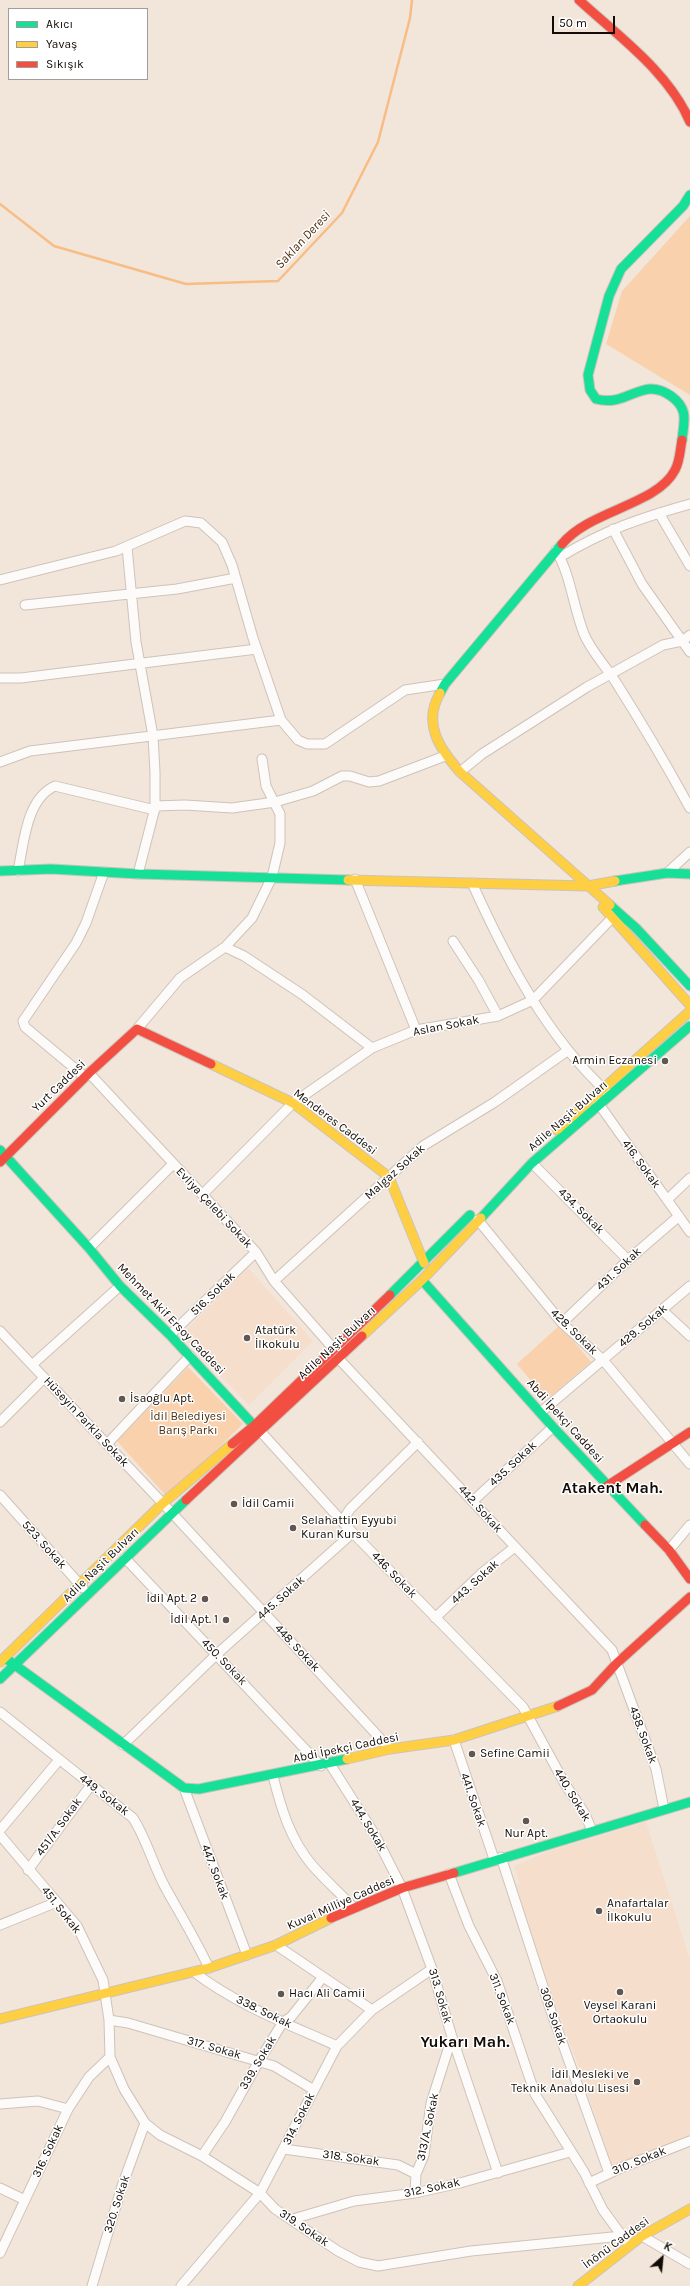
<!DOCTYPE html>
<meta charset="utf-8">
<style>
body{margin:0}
#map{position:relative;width:690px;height:2286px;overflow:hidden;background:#f2e5da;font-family:Karla,sans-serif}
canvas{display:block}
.legend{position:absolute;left:8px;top:8px;width:140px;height:72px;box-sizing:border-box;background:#fff;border:1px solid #a19d9b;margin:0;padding:5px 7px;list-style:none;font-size:12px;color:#130b05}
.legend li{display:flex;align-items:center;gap:8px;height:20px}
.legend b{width:20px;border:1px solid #a19d9b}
.north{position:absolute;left:642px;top:2238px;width:40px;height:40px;-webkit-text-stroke:3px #fff;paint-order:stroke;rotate:27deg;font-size:11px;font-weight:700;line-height:16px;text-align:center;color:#130b05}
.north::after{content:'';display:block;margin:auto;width:14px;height:18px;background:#130b05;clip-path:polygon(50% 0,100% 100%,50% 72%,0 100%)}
.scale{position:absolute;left:552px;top:16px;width:63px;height:18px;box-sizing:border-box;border:2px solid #130b05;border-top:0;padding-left:5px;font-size:12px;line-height:14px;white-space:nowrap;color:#130b05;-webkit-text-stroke:3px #fff;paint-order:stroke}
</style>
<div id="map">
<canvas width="690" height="2286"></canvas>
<ul class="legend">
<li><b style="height:5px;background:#16e098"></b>Akıcı</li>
<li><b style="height:5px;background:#ffcf43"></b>Yavaş</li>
<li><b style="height:5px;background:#f24e42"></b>Sıkışık</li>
</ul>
<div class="north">K</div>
<div class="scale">50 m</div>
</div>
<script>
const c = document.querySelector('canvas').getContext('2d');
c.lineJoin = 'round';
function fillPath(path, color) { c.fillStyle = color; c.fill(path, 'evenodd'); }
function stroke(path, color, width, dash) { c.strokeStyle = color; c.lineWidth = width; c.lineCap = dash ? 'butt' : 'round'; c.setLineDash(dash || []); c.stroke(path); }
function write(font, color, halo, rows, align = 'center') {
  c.font = font + ' Karla,sans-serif'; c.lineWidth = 3; c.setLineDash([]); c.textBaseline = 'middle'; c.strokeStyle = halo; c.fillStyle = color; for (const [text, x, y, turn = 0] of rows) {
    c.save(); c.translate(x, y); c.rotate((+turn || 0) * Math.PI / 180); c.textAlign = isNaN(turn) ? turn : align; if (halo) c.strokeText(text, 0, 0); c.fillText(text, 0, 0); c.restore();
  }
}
fillPath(new Path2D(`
 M248,1268L313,1341L249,1405L181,1335Z
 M646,1822L690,1960V2137L612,2166L575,2056L546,1979L516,1885L520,1884L514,1866L550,1851Z`), '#f5decb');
fillPath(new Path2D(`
 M690,216V395L606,344L622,291Z
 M560,1325L591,1362L551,1396L543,1395L517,1364Z
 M188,1367L243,1424L167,1497L117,1441Z`), '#f9d1ac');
stroke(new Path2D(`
 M0,204L54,246L186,284L278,281L342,213L378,142L410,18L412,0`), '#f8bd85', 2.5);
const street = new Path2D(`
 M659,513L690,566
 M613,529L642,584L690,652
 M127,547L136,642L153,736L155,772V808L138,874
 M556,550C571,576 573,606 584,634C592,653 607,667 617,684C643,725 667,766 690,808
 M560,557C605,530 640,518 690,504
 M0,580L116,551L185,521L201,523L222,542L232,565L253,638L281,720L298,740L307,744H325L405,690L445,684
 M25,605L177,589L236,578
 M0,678H21L257,649
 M0,762L30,751L281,720
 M460,772L482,754L587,687L663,645L682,641L690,635
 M155,806L185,805L232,808L275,802L313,791L342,776H350L369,782L379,781L445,756
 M18,871C24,843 26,799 55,786L155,810
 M667,873L690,852
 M355,879L416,1030
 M472,883C506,958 546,1036 607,1092
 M453,941L479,981L498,1016
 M225,947L244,956L303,995L372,1048
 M137,1029L180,978L225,947L252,918L272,877L280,843V814L266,786L262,759
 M89,1073L256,1252L274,1281L333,1348
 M85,1077L25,1027L23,1021L76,943L86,923L104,872
 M596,1100L690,1232
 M532,1163L628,1260
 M203,1194L293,1103L372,1048L416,1030L498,1016L533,1000L612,918
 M667,1200L690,1178
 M478,1220L562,1323L603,1360L690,1464
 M89,1248L173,1164
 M274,1281L423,1146L495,1102L567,1051
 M662,1310L690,1336
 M562,1323L628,1260L679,1216
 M0,1331L172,1513L390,1749
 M170,1335L256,1252
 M338,1358L612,1650L656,1769L664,1809
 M33,1364L120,1286
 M541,1412L690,1286
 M0,1422L44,1378
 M261,1432L349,1529L523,1707L565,1784L585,1814L592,1831
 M107,1444L190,1356
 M0,1495L83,1588
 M473,1501L553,1427
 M669,1550L690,1525
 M125,1558L321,1766
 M435,1618L483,1572L515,1547
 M0,1712L133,1818C147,1840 153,1865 165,1887C180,1914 196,1940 209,1968
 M454,1740L494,1859
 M123,1745L217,1654L347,1538L349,1529L345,1517L350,1509L418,1442
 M330,1764L375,1835L402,1888L432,1969L452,2037L498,2173
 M273,1776C281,1808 290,1839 312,1865C325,1880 340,1893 353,1907
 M184,1788L247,1955
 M0,1830L59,1760
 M0,1835L77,1926L103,1980L109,2020L110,2057L124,2089L145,2123L160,2135L202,2156L260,2193L275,2209L338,2251L359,2262L378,2266L471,2251L622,2236
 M501,1857L551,2011L609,2173
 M28,1870L91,1785
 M449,1874L469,1926L497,1981L535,2094L584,2172L603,2210L625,2240
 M0,1925L57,1902
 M276,1945L372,2010
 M194,1972C237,2005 288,2024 337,2046
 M109,2020L128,2023L274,2066L314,2090
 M0,2104L38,2101L68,2109
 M284,2149L398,2165L416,2174
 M202,2156L225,2122L259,2061L283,2022L291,2017L323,1977
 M589,2183L623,2167L690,2141
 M0,2188L25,2200
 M415,2193L416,2174L424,2155L431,2103L452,2037
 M293,2219L354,2201L415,2193L460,2183L570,2152
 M642,2236L690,2264
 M0,2253L68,2109L89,2077L110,2057
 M92,2286L122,2186L145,2123
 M181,2286L260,2193L337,2046L372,2010L432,1969`);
const fast = new Path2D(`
 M682,440C684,421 689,409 671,396C642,375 628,408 596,399L590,390L588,375L609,296L621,269L683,206L690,195
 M440,693L445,684L562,544
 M0,871L51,869L138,874L348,880
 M615,881L667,873L690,874
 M610,905L636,928L690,986
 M0,1150L89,1248L120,1286L170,1335L259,1431
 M481,1218L532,1163L690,1026
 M422,1280L553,1427L645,1525
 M390,1295L470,1215
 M8,1660L184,1788L199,1789L347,1759
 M0,1679L186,1500
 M454,1873L690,1802`);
const slow = new Path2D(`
 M440,693C422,724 440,749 460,772L610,905
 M348,880L588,886L615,881
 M603,907L690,1005
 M211,1064L293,1103L389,1177L424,1263
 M557,1130L690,1011
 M362,1336L422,1280L481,1218
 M0,1662L162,1504L232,1444
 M347,1759L390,1749L454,1740L558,1706
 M0,2019L209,1968L276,1945L331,1918
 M578,2286L642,2236L690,2209`);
const jam = new Path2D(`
 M579,0C618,36 669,72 690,122
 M562,544C590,510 657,505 675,470C680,461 680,450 682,440
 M0,1162L89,1073L137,1029L211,1064
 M232,1444L255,1425L390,1295
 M607,1486L690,1432
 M186,1500L362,1336
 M645,1525L669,1550L690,1579
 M558,1706L592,1690L617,1663L690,1597
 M331,1918L402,1888L454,1873`);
stroke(street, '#cdc3ba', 11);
stroke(fast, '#cdc3ba', 11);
stroke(slow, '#cdc3ba', 11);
stroke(jam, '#cdc3ba', 11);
stroke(street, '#fdfbf9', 9);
stroke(fast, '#16e098', 9);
stroke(slow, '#ffcf43', 9);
stroke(jam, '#f24e42', 9);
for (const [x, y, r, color] of [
 [665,1061,4,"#615750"],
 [247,1338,4,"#615750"],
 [122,1399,4,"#615750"],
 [234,1504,4,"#615750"],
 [293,1528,4,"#615750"],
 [205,1599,4,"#615750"],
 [226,1620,4,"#615750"],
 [472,1754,4,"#615750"],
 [526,1821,4,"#615750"],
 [599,1911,4,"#615750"],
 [620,1992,4,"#615750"],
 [281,1994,4,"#615750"],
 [637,2082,4,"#615750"]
]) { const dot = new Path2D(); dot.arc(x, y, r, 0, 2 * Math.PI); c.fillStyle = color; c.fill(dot); stroke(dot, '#fff', 1.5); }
write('12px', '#130b05', '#fff', [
 ["Aslan Sokak",446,1026,-11],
 ["Yurt Caddesi",59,1086,-44],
 ["Adile Naşit Bulvarı",568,1116,-41],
 ["Menderes Caddesi",335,1122,37],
 ["416. Sokak",641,1164,54],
 ["Malgaz Sokak",395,1172,-42],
 ["Evliya Çelebi Sokak",214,1208,47],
 ["434. Sokak",581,1211,45],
 ["431. Sokak",619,1269,-43],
 ["516. Sokak",213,1294,-44],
 ["Mehmet Akif Ersoy Caddesi",171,1319,46],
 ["429. Sokak",643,1326,-40],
 ["428. Sokak",574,1332,44],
 ["Adile Naşit Bulvarı",337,1343,-43],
 ["Abdi İpekçi Caddesi",565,1421,48],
 ["Hüseyin Parkla Sokak",86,1422,47],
 ["435. Sokak",513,1464,-43],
 ["442. Sokak",480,1509,48],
 ["523. Sokak",44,1545,48],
 ["Adile Naşit Bulvarı",101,1565,-44],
 ["446. Sokak",394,1575,46],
 ["443. Sokak",475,1582,-42],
 ["445. Sokak",281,1598,-42],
 ["448. Sokak",297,1648,47],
 ["450. Sokak",224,1662,46],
 ["438. Sokak",643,1735,70],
 ["Abdi İpekçi Caddesi",346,1748,-12],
 ["449. Sokak",104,1795,38],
 ["440. Sokak",572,1795,59],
 ["441. Sokak",473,1800,71],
 ["444. Sokak",368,1825,59],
 ["451/A. Sokak",59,1827,-54],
 ["447. Sokak",215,1872,69],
 ["Kuvai Milliye Caddesi",341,1903,-24],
 ["451. Sokak",61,1910,52],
 ["313. Sokak",440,1996,74],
 ["311. Sokak",502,1999,69],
 ["338. Sokak",264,2012,26],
 ["309. Sokak",553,2016,71],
 ["317. Sokak",214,2048,16],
 ["339. Sokak",258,2063,-59],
 ["314. Sokak",299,2119,-63],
 ["313/A. Sokak",428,2127,-78],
 ["316. Sokak",48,2151,-65],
 ["318. Sokak",351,2158,8],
 ["310. Sokak",639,2161,-22],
 ["312. Sokak",432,2188,-12],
 ["320. Sokak",117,2204,-72],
 ["319. Sokak",304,2228,34],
 ["İnönü Caddesi",616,2243,-36]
]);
write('12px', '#130b05', '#fff', [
 ["Armin Eczanesi",657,1061,"right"],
 ["Atatürk",255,1331],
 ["İlkokulu",255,1345],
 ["İsaoğlu Apt.",130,1399],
 ["İdil Camii",242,1504],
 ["Selahattin Eyyubi",301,1521],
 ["Kuran Kursu",301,1535],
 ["İdil Apt. 2",197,1599,"right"],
 ["İdil Apt. 1",218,1620,"right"],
 ["Sefine Camii",480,1754],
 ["Nur Apt.",526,1834,"center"],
 ["Anafartalar",607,1904],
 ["İlkokulu",607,1918],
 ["Hacı Ali Camii",289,1994],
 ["Veysel Karani",620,2006,"center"],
 ["Ortaokulu",620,2020,"center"],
 ["İdil Mesleki ve",629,2075,"right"],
 ["Teknik Anadolu Lisesi",629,2089,"right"]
], 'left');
write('12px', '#4f300f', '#fff', [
 ["İdil Belediyesi",188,1417],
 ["Barış Parkı",188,1431]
]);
write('italic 13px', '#513111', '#fff', [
 ["Saklan Deresi",303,240,-47]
]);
write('bold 16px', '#130b05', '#fff', [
 ["Atakent Mah.",612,1488],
 ["Yukarı Mah.",465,2042]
]);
</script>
